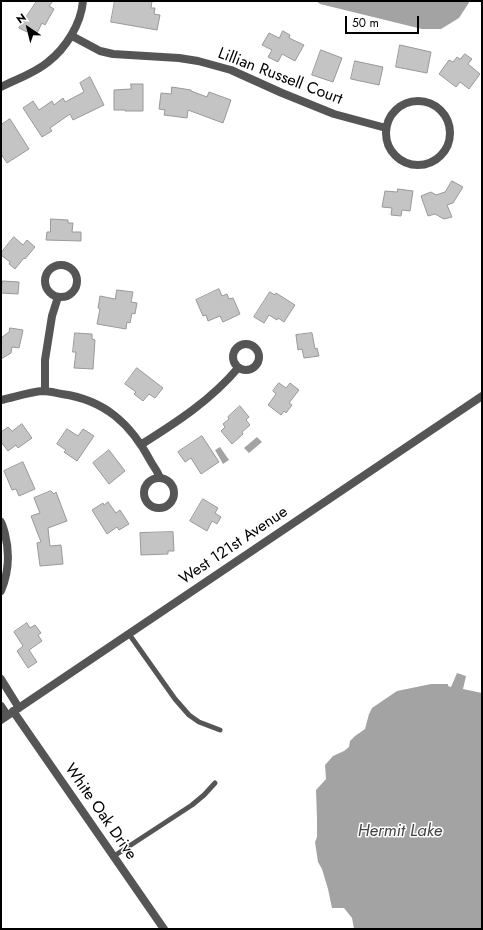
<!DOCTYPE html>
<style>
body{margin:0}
#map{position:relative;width:483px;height:930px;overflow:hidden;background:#fff;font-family:Jost,sans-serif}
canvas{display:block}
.frame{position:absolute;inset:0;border:2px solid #000;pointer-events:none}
.north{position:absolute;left:8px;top:8px;width:40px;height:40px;-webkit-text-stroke:3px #fff;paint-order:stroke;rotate:325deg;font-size:11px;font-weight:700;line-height:16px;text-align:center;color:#000}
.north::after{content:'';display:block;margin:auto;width:14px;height:18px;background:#000;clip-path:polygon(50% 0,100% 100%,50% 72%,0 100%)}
.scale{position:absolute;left:345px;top:16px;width:74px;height:18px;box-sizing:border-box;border:2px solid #000;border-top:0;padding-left:5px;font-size:12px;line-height:14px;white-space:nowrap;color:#000;-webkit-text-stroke:3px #fff;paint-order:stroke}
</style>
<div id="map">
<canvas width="483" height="930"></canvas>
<div class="frame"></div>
<div class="north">N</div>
<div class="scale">50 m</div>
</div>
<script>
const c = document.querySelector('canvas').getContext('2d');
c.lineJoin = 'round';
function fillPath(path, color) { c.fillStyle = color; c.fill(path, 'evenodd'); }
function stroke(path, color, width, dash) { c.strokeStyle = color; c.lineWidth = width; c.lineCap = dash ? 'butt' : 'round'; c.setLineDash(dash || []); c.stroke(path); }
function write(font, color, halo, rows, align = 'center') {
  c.font = font + ' Jost,sans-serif'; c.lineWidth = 3; c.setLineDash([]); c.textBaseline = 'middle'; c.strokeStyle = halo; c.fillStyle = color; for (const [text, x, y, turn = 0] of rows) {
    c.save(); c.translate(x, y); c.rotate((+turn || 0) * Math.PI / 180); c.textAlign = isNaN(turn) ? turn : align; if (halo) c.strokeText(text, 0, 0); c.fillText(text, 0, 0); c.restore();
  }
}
fillPath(new Path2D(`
 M316,1H470L459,18L441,29H422L320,4Z
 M257,437L262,442L249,453L244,448Z
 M220,447L229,460L223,464L215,450Z
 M457,673L466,676L463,689L482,693V929H354L352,918L344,908H332L328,889L322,869L318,862L315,842L317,837V819L316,790L326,779L325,765L333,756L344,751L349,747L350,741L355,736L365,729L369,714L372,708L397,691L431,684H448V686L451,687Z`), '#a3a3a3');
const building = new Path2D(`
 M37,1H53L49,6L54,9L45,25L42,23L37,33L29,28L27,32L19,28Z
 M115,1H152L151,8H155L154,14L160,15L157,30L111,22Z
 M283,31L290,35L289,38L304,45L295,61L282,54L278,62L268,57L272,50L262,45L269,33L279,38Z
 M400,45L431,52L427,73L396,67Z
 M321,50L342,58L333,82L312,75Z
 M465,54L472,59L468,64L480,74L469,89L460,82L456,87L439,74L449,60L453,62L457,57L460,59Z
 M355,61L383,67L379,85L351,79Z
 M90,77L104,105L73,120L70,114L50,128L52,131L42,137L23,108L33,101L39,110L52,101L54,105L63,98L65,102L84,92L80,83Z
 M131,84H143V111H125V110H114V90L131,89Z
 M172,87L191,90V91L207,97L209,92L231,100L223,123L188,110L187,118L164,115L165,110L159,109L161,93L171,94Z
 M10,119L29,149L7,163L1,154V125Z
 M452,181L463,187L453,203L447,205L452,217L444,219L435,214L428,216L421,196L431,192L436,195L445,192Z
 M398,189L413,191L410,211L402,210L401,216L391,215L392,208L382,207L385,191L397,192Z
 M51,219L68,220V223H73L72,232H81V241L46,240L47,232H50Z
 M14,237L23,245L27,240L35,247L25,259L24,258L15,269L9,264L10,262L1,255V253Z
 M3,281L19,282L18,294L1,293Z
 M219,289L222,296L227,294L229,299L233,298L240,314L223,322L220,316L208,321L206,315L203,316L196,300Z
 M117,290L133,292L131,302L137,303L135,314L132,313L130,323L127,322L126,329L97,324L100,309L98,308L100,296L115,299Z
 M270,292L275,295L276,293L295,305L284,322L278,318L277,320L269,315L264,323L254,317Z
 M10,328L23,330L19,348L12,347L11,353L1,359V338L9,332Z
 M75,333L92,334V339L95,340L93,369L74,368L76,352H73Z
 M312,333L315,349L317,348L319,356L304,358L302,349L298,350L296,335Z
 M137,368L163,388L155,398L149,394L143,401L134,394L136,392L125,384Z
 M279,383L286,388L290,383L299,390L289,403L292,405L286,413L284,411L281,415L268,405L276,394L273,391Z
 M240,406L249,417L246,420L250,425L242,432L243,434L232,444L221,431L225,427L223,424L229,419L228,417Z
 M22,424L32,438L18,448L16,445L8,451L1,442V432L8,427L12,431Z
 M67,429L78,436L83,429L94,436L77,461L64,452L66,450L57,444Z
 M202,436L219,462L201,474L191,458L185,462L178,452Z
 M109,450L125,471L109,484L93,463Z
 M23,462L35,489L19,496L16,489L12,490L4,471Z
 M51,491L54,494L56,492L67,521L48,528L50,546L61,545L63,564L40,566L37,543L41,542L31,516L40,513L34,498Z
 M203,499L218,508L215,513L221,517L217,524L212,521L207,531L190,521Z
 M108,502L116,513L120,510L129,524L119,530L117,527L107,534L92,510L103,503L104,505Z
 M173,532L174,551H168V554L141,555L140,533Z
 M27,623L30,628L35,625L41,633L38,635L42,641L29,650L37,662L28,668L17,651L23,646L14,632Z`);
fillPath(building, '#c4c4c4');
stroke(building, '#999', 1);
stroke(new Path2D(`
 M129,634L175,699L189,715L199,722L220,730
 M114,856L192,805L204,795L215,783`), '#555', 5);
stroke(new Path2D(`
 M72,36L100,51L113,54L179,58L198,61L231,70L282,93L334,114L386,128
 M1,87C17,79 35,73 48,62C66,48 81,24 83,1
 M386 133a32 32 0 1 1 64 0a32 32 0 1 1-64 0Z
 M45 281a16 16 0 1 1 32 0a16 16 0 1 1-32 0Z
 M233 357a13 13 0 1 1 26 0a13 13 0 1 1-26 0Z
 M45,391V360L52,316L58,297
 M1,400C15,397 29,392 43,391C49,391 56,393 62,394C105,400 131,424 151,462C154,467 158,472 160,478
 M142,444C177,422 211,400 238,368
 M144 493a15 15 0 1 1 30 0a15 15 0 1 1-30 0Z
 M1,522C3,526 4,530 5,534C10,554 9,572 1,591
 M1,679L19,708
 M1,706L7,715
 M13,711L164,929
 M1,720L482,396`), '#555', 8);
write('16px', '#000', '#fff', [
 ["Lillian Russell Court",280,77,21],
 ["West 121st Avenue",234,546,-34],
 ["White Oak Drive",100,812,55]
]);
write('italic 17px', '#444', '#fff', [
 ["Hermit Lake",400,832]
]);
</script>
